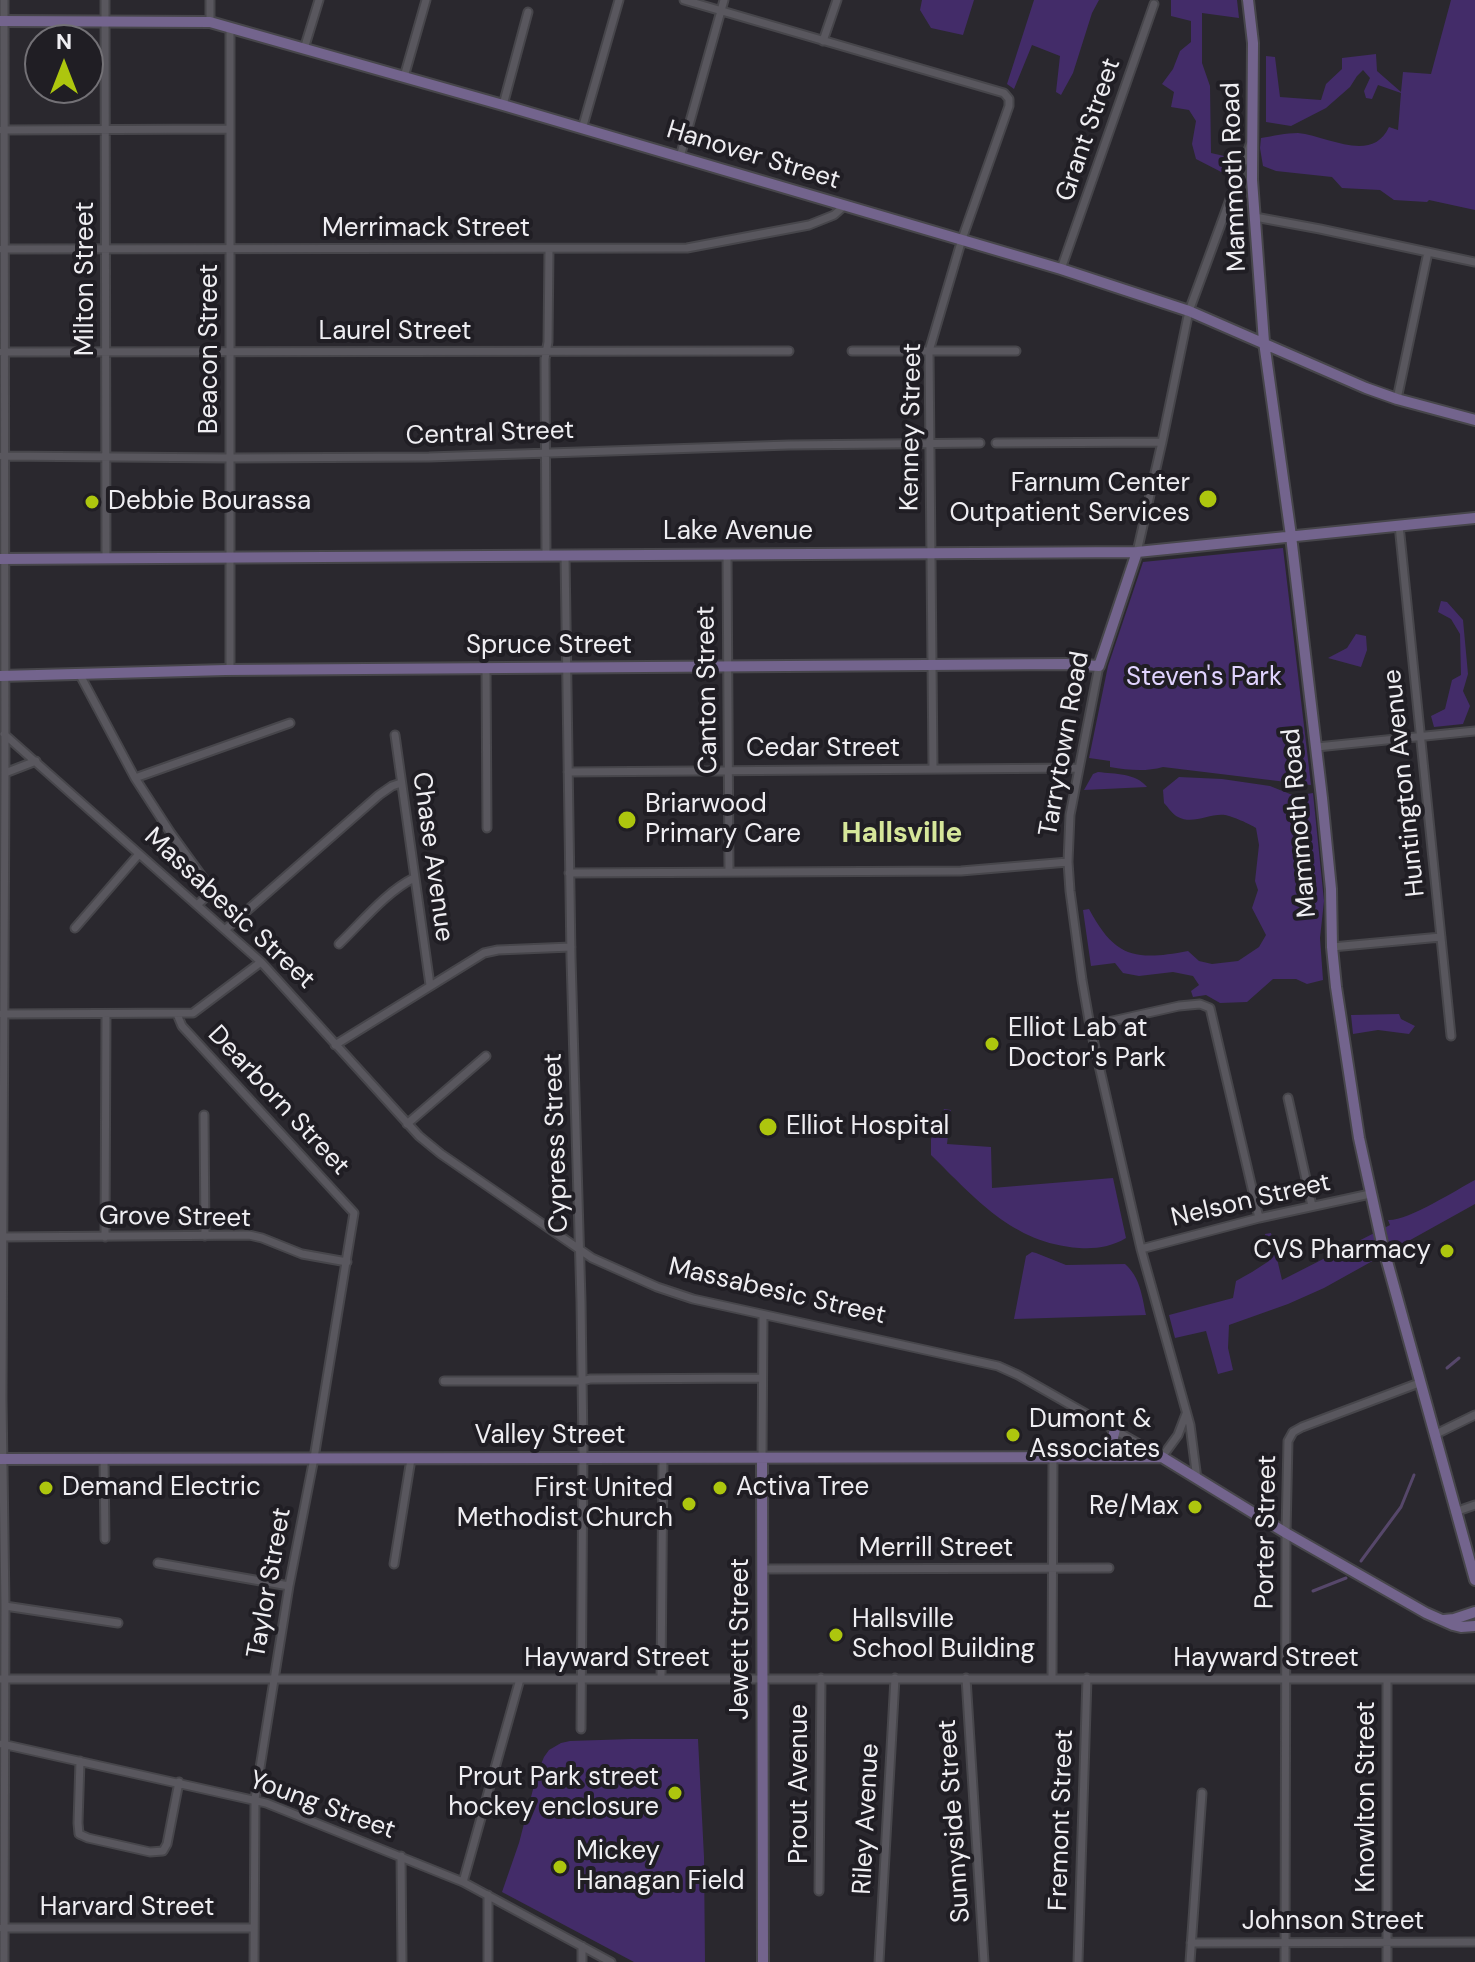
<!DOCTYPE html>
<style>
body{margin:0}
#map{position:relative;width:1475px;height:1962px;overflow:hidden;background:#2a282e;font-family:"DM Sans",sans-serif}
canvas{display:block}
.north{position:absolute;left:24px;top:24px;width:80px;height:80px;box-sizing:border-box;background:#201e24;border:2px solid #737176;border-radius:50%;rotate:0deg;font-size:22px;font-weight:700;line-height:32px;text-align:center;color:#efeef2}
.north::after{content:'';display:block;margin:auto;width:28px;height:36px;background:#adc60e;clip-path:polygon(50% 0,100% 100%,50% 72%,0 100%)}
</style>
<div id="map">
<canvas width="1475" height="1962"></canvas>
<div class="north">N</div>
</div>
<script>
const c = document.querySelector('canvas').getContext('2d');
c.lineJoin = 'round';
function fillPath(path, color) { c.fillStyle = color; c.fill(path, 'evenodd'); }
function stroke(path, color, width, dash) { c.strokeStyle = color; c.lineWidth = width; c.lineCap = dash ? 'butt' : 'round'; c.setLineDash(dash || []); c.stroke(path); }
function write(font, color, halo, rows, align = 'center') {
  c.font = font + ' "DM Sans",sans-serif'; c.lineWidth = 8; c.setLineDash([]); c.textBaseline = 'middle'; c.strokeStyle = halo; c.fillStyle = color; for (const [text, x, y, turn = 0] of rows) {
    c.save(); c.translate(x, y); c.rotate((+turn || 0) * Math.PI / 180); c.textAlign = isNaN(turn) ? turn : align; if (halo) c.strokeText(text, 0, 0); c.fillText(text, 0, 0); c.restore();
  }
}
fillPath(new Path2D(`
 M922,0H974L963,35L931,28L920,10Z
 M1034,0H1099L1092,13L1073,73L1061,95L1056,92L1060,56L1032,45L1014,89L1007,84Z
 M1171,0H1237L1239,18L1202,13V63L1210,86L1211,153L1233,158L1229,176L1196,159L1192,144L1196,121L1189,110L1171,107L1174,92L1162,84L1173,69L1180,51L1191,42V21L1171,16Z
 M1451,0H1475V210L1429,200L1427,202L1394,200L1380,190L1342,188L1332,177L1276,171L1263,166L1260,148L1261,138C1273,136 1286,133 1298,133C1328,136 1372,164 1389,127L1398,130L1401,93L1378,85L1372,99L1366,98L1364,91L1370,78L1363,70L1357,76L1350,87L1326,108L1291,126L1266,122V56L1275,57L1280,97L1321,100L1326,84L1342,69V58L1376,54L1377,71L1401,92L1403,72L1431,74Z
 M1283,548L1311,785L1163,767C1145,772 1128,770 1110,767V761L1089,758L1108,666L1143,562Z
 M1441,601L1447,602L1463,620L1468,674L1463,691L1470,706L1463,724L1434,727L1431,716L1445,709L1452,680L1461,675L1460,634L1451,619L1438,612Z
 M1356,634L1366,636L1367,650L1361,667L1328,658L1347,648Z
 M1098,772C1115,774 1136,773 1147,787L1084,790L1093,774Z
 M1179,777L1222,779L1270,786L1295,796L1313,793L1324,901L1320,938L1323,980L1307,984L1296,979H1273L1247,1002L1220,1003L1206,995L1193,997L1191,991L1199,985L1193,976L1173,972L1139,976L1123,973L1115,963L1091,966L1083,910L1089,909C1115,958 1136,961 1188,951L1199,961L1212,964L1238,961L1259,947L1266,935L1252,908L1258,890L1255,881L1259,845L1256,828C1250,824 1232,816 1225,815C1210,813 1193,825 1178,817C1173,815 1168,807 1164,803L1163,790Z
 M1399,1014L1401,1019L1415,1026L1409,1034L1378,1030L1353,1034L1351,1015Z
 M944,1109L951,1110L947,1144L991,1147L992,1188L1113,1178L1126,1238C1111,1247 1096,1249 1079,1248C1012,1243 975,1198 931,1155V1139Z
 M1475,1180V1204L1324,1288L1288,1304L1229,1325L1228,1348L1233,1370L1218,1374L1206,1331L1175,1338L1169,1315L1233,1298L1236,1281L1252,1272L1269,1261L1265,1234L1271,1233L1282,1280L1390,1225L1388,1220C1408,1221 1456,1190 1475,1180Z
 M1032,1252L1036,1253L1066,1265L1125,1264C1140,1277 1142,1296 1146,1315L1014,1319L1026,1256Z
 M631,1739H698L704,1857L705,1962H634L502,1892L519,1843L537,1774L544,1757L549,1750L561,1743L570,1741Z`), '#432c69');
stroke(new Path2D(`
 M1447,1368L1459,1358
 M1361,1561L1401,1507L1414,1475
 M1313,1591L1346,1578`), '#56476a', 3);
const street = new Path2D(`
 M4,0L5,773L2,1399L5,1606L4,1962
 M105,0L106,558
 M210,0V22
 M684,0L1004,93L1009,99V106L962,239L929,351L933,768
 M230,27V670
 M823,41L837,0
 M304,49L319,0
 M404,77L426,0
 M503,105L528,12
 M582,129L619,0
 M2,130L230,129
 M680,157L724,0
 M1255,217L1320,229L1475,262
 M2,249L687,248L809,225L834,215L844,206
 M1061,269L1154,4
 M852,351H1016
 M2,352L789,351
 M1397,399L1428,252
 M996,443L1162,442
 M2,456L230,458L429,457L789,445L980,443
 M1399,525L1451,1036
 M1137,552L1162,442L1189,311L1250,145
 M546,555L545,359L548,342L549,249
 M565,555L571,958L581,1301L583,1448L581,1729
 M727,555L729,872
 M1099,666L1070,815L1068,862L1070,891L1082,980L1090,1026L1141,1249L1190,1425L1197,1479
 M486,668L487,828
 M80,675L135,778L170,832L209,886C211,895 203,899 197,905
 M4,734L261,962L419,1136L441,1154L592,1258L657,1287L693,1299L998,1366L1018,1375L1162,1457L1178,1435L1186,1414
 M395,735L430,985
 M1317,747L1475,731
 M568,772L1078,768
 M5,773L36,761
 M135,778L290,723
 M569,873L961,871L1068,862
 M75,928L139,854
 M226,929L379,795L392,786L401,783
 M339,944C361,923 387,891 414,878
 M1332,947L1441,937
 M2,1014L193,1013L261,962
 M177,1014L182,1026L354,1213L314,1458L289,1586L255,1799L254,1962
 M1090,1026L1179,1006L1200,1004L1210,1008L1259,1218
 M335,1045L484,953L498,950L571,947
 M1288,1098L1312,1206
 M204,1115L205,1236
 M407,1124L486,1056
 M2,1237L249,1235L262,1238L302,1254L347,1262
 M105,1237L106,1014
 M1141,1249L1259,1218L1370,1194
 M444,1381H582L590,1379L762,1378
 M1434,1435L1475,1415
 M762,1458L763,1316
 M104,1459L105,1539
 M1455,1512L1475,1505
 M158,1563L289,1586
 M394,1564L411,1459
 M762,1569L1109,1568
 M5,1606L118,1623
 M661,1678L663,1458
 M966,1678L984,1962
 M1052,1678L1053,1456
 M1,1679H1475
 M1387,1680V1962
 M2,1744L266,1803L463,1882L611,1962
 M80,1761L78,1823L79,1834L88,1838L150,1852L163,1851L167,1844L179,1782
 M401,1856L402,1962
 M463,1882L520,1679
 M819,1891L821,1678
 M488,1895V1962
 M2,1928H253
 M1191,1943L1475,1942
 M582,1946V1962
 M879,1962L895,1678
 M1078,1962L1087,1678
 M1190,1962L1202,1793
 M1285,1962L1286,1533L1288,1441L1293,1432L1302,1427L1419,1383`);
const secondary = new Path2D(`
 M1248,0L1253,43L1252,180L1264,342L1291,536L1322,798L1331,889L1332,947L1336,987L1359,1138L1382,1243L1475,1580
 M0,21L210,22L224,26L503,105L1061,269L1189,311L1366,388L1397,399L1475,420
 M0,559L1137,552L1475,518
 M0,676L226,670L1066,664L1099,666L1137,552
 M1101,1456L1111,1446L1115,1429
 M762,1458L763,1962
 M0,1459L1162,1457L1286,1533L1426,1613L1453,1625L1461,1627L1475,1626
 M1444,1620L1454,1619L1475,1612`);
stroke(street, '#47464b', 11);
stroke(secondary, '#47464b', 14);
stroke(street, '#59575e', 7);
stroke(secondary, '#73648d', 10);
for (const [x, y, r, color] of [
 [1208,499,10,"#adc60e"],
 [92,502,8,"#adc60e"],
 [627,820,10,"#adc60e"],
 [992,1044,8,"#adc60e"],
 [768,1127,10,"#adc60e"],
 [1447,1251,8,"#adc60e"],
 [1013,1435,8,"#adc60e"],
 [46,1488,8,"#adc60e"],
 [720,1488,8,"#adc60e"],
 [689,1504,8,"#adc60e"],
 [1195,1507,8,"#adc60e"],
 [836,1635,8,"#adc60e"],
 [675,1793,8,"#adc60e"],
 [560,1867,8,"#adc60e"]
]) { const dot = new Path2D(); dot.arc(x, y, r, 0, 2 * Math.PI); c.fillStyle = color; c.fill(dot); stroke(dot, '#201e24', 3); }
write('26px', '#efeef2', '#201e24', [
 ["Grant Street",1089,130,-71],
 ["Hanover Street",753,156,17],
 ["Mammoth Road",1235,177,-92],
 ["Merrimack Street",426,229],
 ["Milton Street",86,279,-90],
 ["Laurel Street",395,332],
 ["Beacon Street",210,349,-90],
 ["Kenney Street",912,427,-89],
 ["Central Street",490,434,-2],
 ["Lake Avenue",738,532],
 ["Spruce Street",549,646],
 ["Canton Street",708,690,-91],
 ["Tarrytown Road",1065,744,-80],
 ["Cedar Street",823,749],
 ["Huntington Avenue",1405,783,-96],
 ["Mammoth Road",1300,823,-95],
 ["Chase Avenue",432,857,82],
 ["Massabesic Street",229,909,43],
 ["Dearborn Street",278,1101,47],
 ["Cypress Street",557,1143,-92],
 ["Nelson Street",1251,1201,-13],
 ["Grove Street",175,1218,1],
 ["Massabesic Street",777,1292,13],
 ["Valley Street",550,1436],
 ["Porter Street",1267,1532,-89],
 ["Merrill Street",936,1549],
 ["Taylor Street",270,1583,-80],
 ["Jewett Street",741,1639,-90],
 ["Hayward Street",617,1659],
 ["Hayward Street",1266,1659],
 ["Prout Avenue",800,1784,-90],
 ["Knowlton Street",1367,1797,-90],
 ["Young Street",322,1806,20],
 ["Riley Avenue",867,1819,-87],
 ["Fremont Street",1062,1820,-88],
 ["Sunnyside Street",955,1821,-94],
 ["Harvard Street",127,1908],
 ["Johnson Street",1333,1922]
]);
write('26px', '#efeef2', '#201e24', [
 ["Farnum Center",1190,484,"right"],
 ["Outpatient Services",1190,514,"right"],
 ["Debbie Bourassa",108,502],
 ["Briarwood",645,805],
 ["Primary Care",645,835],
 ["Elliot Lab at",1008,1029],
 ["Doctor's Park",1008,1059],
 ["Elliot Hospital",786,1127],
 ["CVS Pharmacy",1431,1251,"right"],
 ["Dumont &",1029,1420],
 ["Associates",1029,1450],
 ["Demand Electric",62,1488],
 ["Activa Tree",736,1488],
 ["First United",673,1489,"right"],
 ["Methodist Church",673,1519,"right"],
 ["Re/Max",1179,1507,"right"],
 ["Hallsville",852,1620],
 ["School Building",852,1650],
 ["Prout Park street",659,1778,"right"],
 ["hockey enclosure",659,1808,"right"],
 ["Mickey",576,1852],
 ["Hanagan Field",576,1882]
], 'left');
write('26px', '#e1d4ff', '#201e24', [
 ["Steven's Park",1204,678]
]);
write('bold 28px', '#d6e79a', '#201e24', [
 ["Hallsville",902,835]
]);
</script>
